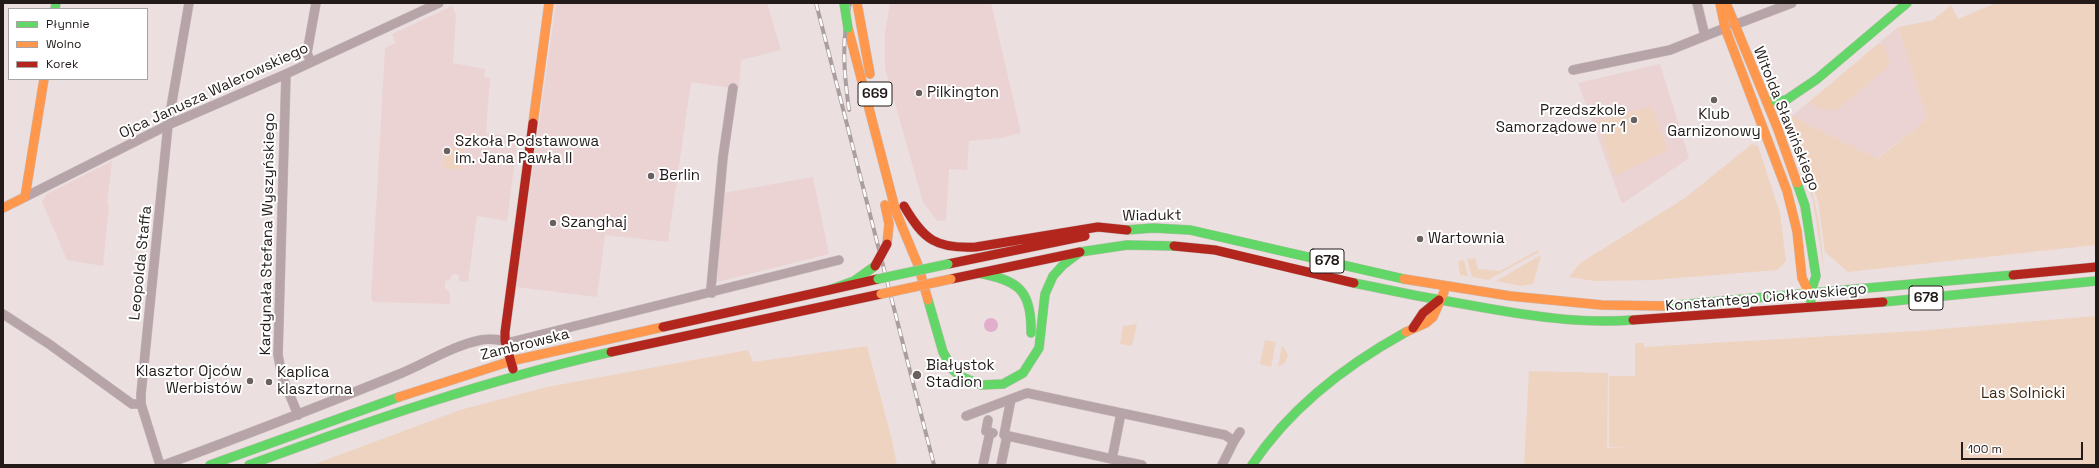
<!DOCTYPE html>
<meta charset="utf-8">
<style>
body{margin:0}
#map{position:relative;width:2099px;height:468px;overflow:hidden;background:#ecdfdf;font-family:"Space Grotesk",sans-serif}
canvas{display:block}
.frame{position:absolute;inset:0;border:4px solid #231b1a;pointer-events:none}
.legend{position:absolute;left:8px;top:8px;width:140px;height:72px;box-sizing:border-box;background:#fff;border:1px solid #a7a4a3;margin:0;padding:5px 7px;list-style:none;font-size:12px;color:#231b1a}
.legend li{display:flex;align-items:center;gap:8px;height:20px}
.legend b{width:20px;border:1px solid #a7a4a3}
.scale{position:absolute;left:1961px;top:442px;width:122px;height:18px;box-sizing:border-box;border:2px solid #231b1a;border-top:0;padding-left:5px;font-size:12px;line-height:14px;white-space:nowrap;color:#231b1a;-webkit-text-stroke:3px #fff;paint-order:stroke}
</style>
<div id="map">
<canvas width="2099" height="468"></canvas>
<div class="frame"></div>
<ul class="legend">
<li><b style="height:5px;background:#63d668"></b>Płynnie</li>
<li><b style="height:5px;background:#ff974d"></b>Wolno</li>
<li><b style="height:5px;background:#b3261e"></b>Korek</li>
</ul>
<div class="scale">100 m</div>
</div>
<script>
const c = document.querySelector('canvas').getContext('2d');
c.lineJoin = 'round';
function fillPath(path, color) { c.fillStyle = color; c.fill(path, 'evenodd'); }
function stroke(path, color, width, dash) { c.strokeStyle = color; c.lineWidth = width; c.lineCap = dash ? 'butt' : 'round'; c.setLineDash(dash || []); c.stroke(path); }
function write(font, color, halo, rows, align = 'center') {
  c.font = font + ' "Space Grotesk",sans-serif'; c.lineWidth = 4; c.setLineDash([]); c.textBaseline = 'middle'; c.strokeStyle = halo; c.fillStyle = color; for (const [text, x, y, turn = 0] of rows) {
    c.save(); c.translate(x, y); c.rotate((+turn || 0) * Math.PI / 180); c.textAlign = isNaN(turn) ? turn : align; if (halo) c.strokeText(text, 0, 0); c.fillText(text, 0, 0); c.restore();
  }
}
fillPath(new Path2D(`
 M556,3H767L781,50L741,60L739,89L691,82L668,242L605,235L597,297L516,287Z
 M890,3H991L1021,133L1001,138L969,141L967,170L949,169L946,220L937,221L923,202L885,68V32Z
 M452,6L456,15L453,63L485,69L484,77L490,78L486,133L518,137L507,221L477,216L468,282L459,281V275L453,274L449,280L445,281V288L450,293V304L373,302L371,298L385,48L396,43L392,34Z
 M1898,27L1927,119L1876,159L1792,116L1809,102L1813,105L1885,47L1879,43Z
 M1660,64L1689,158L1622,204L1578,83Z
 M112,161L107,204L109,205L103,266L67,260L42,202L47,194Z
 M813,177L829,254L717,282L723,193Z`), '#ebd3d3');
fillPath(new Path2D(`
 M1996,3H2096V245L1848,272L1825,252L1818,201L1790,123L1792,116L1877,159L1927,119L1898,27L1933,20L1951,5L1958,19Z
 M1879,43L1885,47L1890,65L1838,109C1829,112 1816,108 1809,102Z
 M1651,106L1668,150L1615,176L1597,121Z
 M1787,124C1796,150 1808,176 1815,203C1820,225 1822,247 1824,270L1813,201Z
 M1752,144L1758,146L1780,213L1786,261L1777,270L1654,280L1595,281L1569,277L1580,263L1685,198Z
 M445,148L463,149L461,170L444,168Z
 M1538,250L1539,252L1488,280L1472,277L1467,259L1475,258L1478,269L1500,271Z
 M1539,256H1541L1533,284L1521,286L1496,281Z
 M1464,260L1468,276L1460,275L1458,261Z
 M2096,316V465H1524L1529,371L1608,373L1607,448H1629L1609,447V376H1635V343H1644V347L1917,331Z
 M1137,324L1132,346L1120,344L1123,326Z
 M1265,340L1276,342L1271,367L1260,364Z
 M1282,345L1288,355L1286,362L1278,367Z
 M867,346L892,440L897,465H312L460,410L547,387L748,350L753,362Z`), '#eed3c1');
fillPath(new Path2D(`
 M984 325a7 7 0 1 1 14 0a7 7 0 1 1-14 0Z`), '#e1aecd');
const street = new Path2D(`
 M1697,3L1705,36
 M1734,25L1792,3
 M311,62L307,53L316,3
 M1573,70L1670,50L1725,28
 M286,74L278,355L282,376L298,415
 M25,197L168,125L286,74L439,3
 M712,293L711,288L723,157L733,88
 M3,314L49,344L132,404H141L160,465
 M1011,399L1004,435L1112,459
 M141,404V394L168,125L189,3
 M966,416L1027,393L1121,413
 M988,420L986,431L993,433
 M1234,441L1240,432
 M164,465C243,436 320,406 397,375C425,364 451,346 481,340C491,338 501,340 511,342L839,260
 M983,465L990,432
 M1001,465L1007,436
 M1142,465L1112,459L1121,413L1225,435L1234,441L1222,465`);
const fast = new Path2D(`
 M55,9L56,3
 M1767,102L1786,100L1817,79L1907,3
 M1797,183L1805,206L1816,276L1810,294L1811,303
 M1127,230L1153,228L1190,230L1404,279
 M978,273C1018,280 1032,290 1031,333
 M1354,283C1396,292 1438,300 1480,307C1530,316 1582,324 1633,320
 M829,290L854,281L875,266
 M928,300L943,352L953,370L960,376L981,385L1003,384L1023,373L1039,348L1045,294L1053,276L1063,265L1080,252L1127,245L1174,246
 M1883,302L2096,281
 M1666,306L2013,275
 M210,465L399,397
 M249,465C368,421 487,380 611,352
 M1252,465C1290,408 1346,365 1406,332`);
const slow = new Path2D(`
 M857,3L870,74
 M1720,3L1725,28L1787,191L1797,231L1802,278L1810,294
 M1726,3L1777,127L1797,183
 M848,28L896,212L918,265L928,300
 M533,123L549,3
 M885,205L889,224L887,244
 M3,208L25,197L44,79
 M1404,279L1510,296L1602,305L1666,306
 M1406,332L1426,323L1433,317L1444,292
 M399,397L511,361L663,327`);
const jam = new Path2D(`
 M904,206C924,240 936,249 976,247L1098,227L1127,230
 M1174,246L1215,250L1354,283
 M948,264L1085,236
 M2013,275L2096,267
 M951,279L1080,252
 M1633,320L1883,302
 M663,327L878,279
 M1413,328L1423,313L1439,300
 M611,352L881,294
 M513,369L505,341V332L533,123`);
stroke(street, '#c7bdbc', 10);
stroke(fast, '#c7bdbc', 10);
stroke(slow, '#c7bdbc', 10);
stroke(jam, '#c7bdbc', 10);
stroke(street, '#b7a4a9', 9);
stroke(fast, '#63d668', 9);
stroke(slow, '#ff974d', 9);
stroke(jam, '#b3261e', 9);
const rail = new Path2D(`
 M816,3L934,465
 M849,110C844,73 841,40 850,3`);
stroke(rail, '#ab9ea1', 4);
stroke(rail, '#fff', 2.5, [8]);
const fastBridge = new Path2D(`
 M844,3L848,28
 M878,279L948,264`);
const slowBridge = new Path2D(`
 M881,294L951,279`);
const jamBridge = new Path2D(`
 M875,266L887,244`);
stroke(fastBridge, '#c7bdbc', 10, []);
stroke(slowBridge, '#c7bdbc', 10, []);
stroke(jamBridge, '#c7bdbc', 10, []);
stroke(fastBridge, '#63d668', 9);
stroke(slowBridge, '#ff974d', 9);
stroke(jamBridge, '#b3261e', 9);
for (const [x, y, r, color] of [
 [919,93,4,"#69605f"],
 [1714,100,4,"#69605f"],
 [1634,120,4,"#69605f"],
 [447,151,4,"#69605f"],
 [651,176,4,"#69605f"],
 [553,223,4,"#69605f"],
 [1420,239,4,"#69605f"],
 [917,375,5,"#69605f"],
 [250,381,4,"#69605f"],
 [269,382,4,"#69605f"]
]) { const dot = new Path2D(); dot.arc(x, y, r, 0, 2 * Math.PI); c.fillStyle = color; c.fill(dot); stroke(dot, '#fff', 1.5); }
for (const [x, y, w] of [
 [875,94,34],
 [1327,261,34],
 [1926,298,34]
]) { const box = new Path2D(); box.roundRect(x - w / 2, y - 12, w, 24, 3); c.fillStyle = '#fff'; c.fill(box); stroke(box, '#231b1a', 1); }
write('bold 14px', '#231b1a', null, [
 ["669",875,94],
 ["678",1327,261],
 ["678",1926,298]
]);
write('15px', '#231b1a', '#fff', [
 ["Ojca Janusza Walerowskiego",214,91,-25],
 ["Witolda Sławińskiego",1786,119,68],
 ["Wiadukt",1152,216,-1],
 ["Kardynała Stefana Wyszyńskiego",268,234,-89],
 ["Leopolda Staffa",141,263,-84],
 ["Konstantego Ciołkowskiego",1766,298,-5],
 ["Zambrowska",525,345,-14]
]);
write('15px', '#231b1a', '#fff', [
 ["Pilkington",927,93],
 ["Przedszkole",1626,111,"right"],
 ["Samorządowe nr 1",1626,128,"right"],
 ["Klub",1714,115,"center"],
 ["Garnizonowy",1714,132,"center"],
 ["Szkoła Podstawowa",455,142],
 ["im. Jana Pawła II",455,159],
 ["Berlin",659,176],
 ["Szanghaj",561,223],
 ["Wartownia",1428,239],
 ["Białystok",926,366],
 ["Stadion",926,383],
 ["Klasztor Ojców",242,372,"right"],
 ["Werbistów",242,389,"right"],
 ["Kaplica",277,373],
 ["klasztorna",277,390]
], 'left');
write('15px', '#402710', '#fff', [
 ["Las Solnicki",2023,394]
]);
</script>
